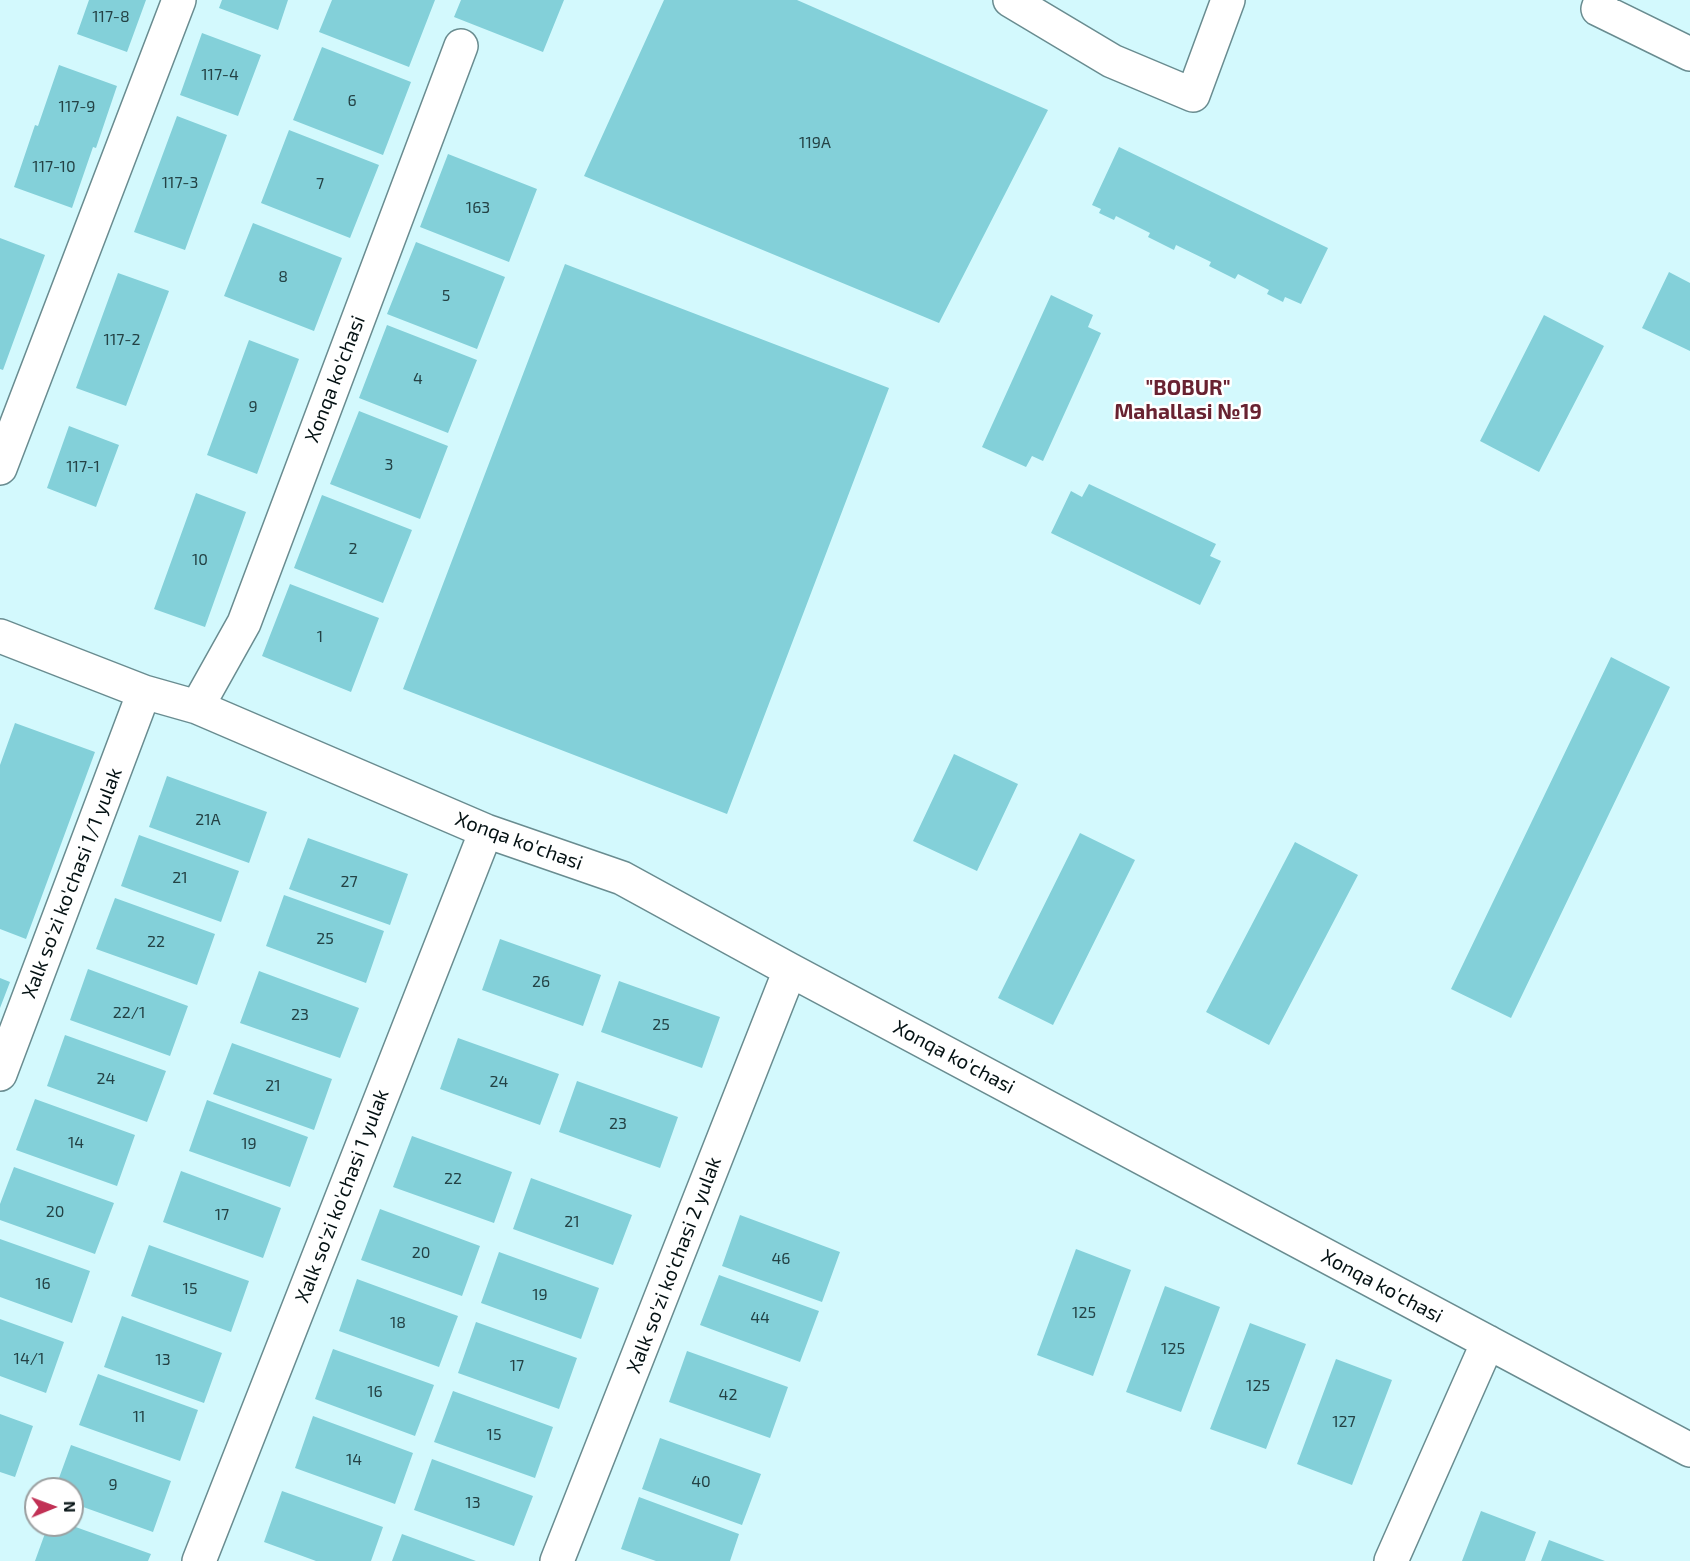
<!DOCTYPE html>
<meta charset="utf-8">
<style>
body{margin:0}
#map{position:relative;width:1690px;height:1561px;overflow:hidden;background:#d3f9fd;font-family:"Exo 2",sans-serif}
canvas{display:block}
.north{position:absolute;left:24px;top:1477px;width:60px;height:60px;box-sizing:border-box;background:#fff;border:2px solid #9ba0a1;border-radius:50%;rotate:89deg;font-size:16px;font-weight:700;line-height:24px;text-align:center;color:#051214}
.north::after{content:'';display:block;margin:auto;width:21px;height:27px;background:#c13155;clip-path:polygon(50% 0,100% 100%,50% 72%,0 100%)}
</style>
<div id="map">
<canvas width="1690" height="1561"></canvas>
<div class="north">N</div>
</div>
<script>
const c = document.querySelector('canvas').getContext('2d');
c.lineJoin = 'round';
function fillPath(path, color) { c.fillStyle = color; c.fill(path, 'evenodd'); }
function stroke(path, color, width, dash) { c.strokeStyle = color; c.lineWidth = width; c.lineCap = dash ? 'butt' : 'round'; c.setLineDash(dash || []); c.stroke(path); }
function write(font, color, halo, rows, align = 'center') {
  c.font = font + ' "Exo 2",sans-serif'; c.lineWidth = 5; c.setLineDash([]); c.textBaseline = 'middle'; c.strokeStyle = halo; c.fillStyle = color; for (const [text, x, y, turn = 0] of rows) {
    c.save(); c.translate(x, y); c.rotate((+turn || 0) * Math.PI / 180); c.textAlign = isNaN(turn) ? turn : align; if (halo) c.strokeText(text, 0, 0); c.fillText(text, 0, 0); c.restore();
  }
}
fillPath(new Path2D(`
 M89,0H146L127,52L77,34Z
 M222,0H288L278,30L219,8Z
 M332,0H435L409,67L319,32Z
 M461,0H564L543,52L454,17Z
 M664,0H797L1048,110L939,323L584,176Z
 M202,33L261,55L238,116L180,95Z
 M322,47L411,82L383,155L293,120Z
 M59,65L117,86L96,148L93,147L72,208L14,187L35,125L38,126Z
 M177,116L227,135L185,250L134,232Z
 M289,130L379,165L350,238L261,203Z
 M1119,147L1328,248L1301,304L1285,297L1283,302L1267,294L1269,290L1238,274L1235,279L1209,266L1211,262L1176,245L1174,250L1148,237L1150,233L1116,216L1114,220L1099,213L1101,209L1092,205Z
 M448,154L537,189L509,262L420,227Z
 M253,223L342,258L314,331L224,296Z
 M0,238L45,255L3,370L0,369Z
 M416,242L505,277L477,349L387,314Z
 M565,264L889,388L727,814L403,689Z
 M1669,272L1690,283V351L1642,328Z
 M118,273L169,291L126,406L76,388Z
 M1051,295L1093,315L1088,327L1101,333L1043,461L1032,456L1026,467L982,447Z
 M1544,315L1604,346L1539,472L1480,441Z
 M387,325L477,360L448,433L359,398Z
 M249,340L299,359L257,474L207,455Z
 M359,411L448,446L420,519L330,484Z
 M69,426L119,445L96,507L47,488Z
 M1089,484L1216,544L1210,556L1221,561L1200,605L1051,533L1071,491L1082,497Z
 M196,493L246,512L205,627L154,609Z
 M322,495L412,530L383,603L294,568Z
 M290,584L379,618L351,692L262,656Z
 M1611,657L1670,687L1511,1018L1451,989Z
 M15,723L95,752L26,939L0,929V765Z
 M954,754L1018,784L977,871L913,841Z
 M167,776L267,812L249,863L149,827Z
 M1080,833L1135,860L1053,1025L998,998Z
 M139,835L239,871L221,922L121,886Z
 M308,838L408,874L390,925L289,889Z
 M1295,842L1358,875L1269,1045L1206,1012Z
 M284,895L384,931L366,983L266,946Z
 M115,898L215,934L197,985L96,949Z
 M500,939L601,975L583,1026L482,990Z
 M88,969L188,1006L170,1056L70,1020Z
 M259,971L359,1008L340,1058L240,1023Z
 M0,978L10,982L0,1008Z
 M619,981L720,1017L702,1068L601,1032Z
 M65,1035L166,1071L147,1122L47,1086Z
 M458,1038L559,1074L540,1125L440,1089Z
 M232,1043L332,1079L314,1130L213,1094Z
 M577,1081L678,1117L660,1168L559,1132Z
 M35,1099L135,1135L117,1186L16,1150Z
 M207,1100L308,1137L290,1187L189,1151Z
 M412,1136L512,1172L494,1223L393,1187Z
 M14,1167L114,1203L95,1254L0,1220V1204Z
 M181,1171L281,1208L263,1258L163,1222Z
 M531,1178L632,1215L613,1265L513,1229Z
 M380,1209L480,1246L462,1296L361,1260Z
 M740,1215L840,1252L822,1302L722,1266Z
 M0,1239L90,1271L72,1323L0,1297Z
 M149,1245L249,1281L231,1332L131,1296Z
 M1076,1249L1131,1270L1093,1376L1037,1355Z
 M499,1252L599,1288L581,1339L481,1303Z
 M719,1275L819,1311L800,1362L700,1325Z
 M357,1279L458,1316L439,1367L339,1331Z
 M1165,1286L1220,1307L1181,1412L1126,1392Z
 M122,1316L222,1353L204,1403L104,1367Z
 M0,1319L64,1342L46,1393L0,1376Z
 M476,1322L577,1358L559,1409L458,1373Z
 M1250,1323L1306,1344L1266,1449L1210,1429Z
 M333,1349L434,1385L415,1436L315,1399Z
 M687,1351L788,1387L770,1438L669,1402Z
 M1336,1359L1392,1380L1352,1485L1297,1464Z
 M98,1374L198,1410L180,1461L79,1425Z
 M453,1391L553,1427L535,1478L434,1442Z
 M0,1414L33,1426L15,1477L0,1472Z
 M313,1416L413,1453L395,1504L295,1468Z
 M660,1438L761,1474L742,1525L642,1489Z
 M71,1445L171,1481L153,1532L72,1503V1489H55Z
 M432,1459L533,1496L514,1546L414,1510Z
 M282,1491L383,1527L371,1561H316L264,1542Z
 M639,1497L739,1534L730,1561H656L621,1549Z
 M1481,1511L1536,1532L1525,1561H1462Z
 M48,1525H70L151,1554L148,1561H35Z
 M402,1534L476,1561H392Z
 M1549,1540L1605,1561H1541Z`), '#83d0d9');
const minor = new Path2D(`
 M1010,0L1112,61L1193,95L1228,0
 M1601,0L1598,9L1690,54
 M0,468L179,0
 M0,636L144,692L197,707L486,831L622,878L790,970L1690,1450
 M197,707L244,623L461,46
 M0,1074L144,692
 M199,1561L486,831
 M557,1561L790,970
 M1391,1561L1488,1342`);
stroke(minor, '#698c90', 36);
stroke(minor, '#fff', 33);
write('16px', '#244245', null, [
 ["117-8",111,17],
 ["117-4",220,75],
 ["6",352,101],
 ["117-9",77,107],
 ["119A",815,143],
 ["117-10",54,167],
 ["117-3",180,183],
 ["7",320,184],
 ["163",478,208],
 ["8",283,277],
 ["5",446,296],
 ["117-2",122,340],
 ["4",418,379],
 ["9",253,407],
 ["3",389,465],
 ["117-1",83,467],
 ["2",353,549],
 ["10",200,560],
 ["1",320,637],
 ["21A",208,820],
 ["21",180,878],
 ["27",349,882],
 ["25",325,939],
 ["22",156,942],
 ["26",541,982],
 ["22/1",129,1013],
 ["23",300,1015],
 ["25",661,1025],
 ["24",106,1079],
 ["24",499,1082],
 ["21",273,1086],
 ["23",618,1124],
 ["14",76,1143],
 ["19",249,1144],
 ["22",453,1179],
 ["20",55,1212],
 ["17",222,1215],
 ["21",572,1222],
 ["20",421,1253],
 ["46",781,1259],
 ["16",43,1284],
 ["15",190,1289],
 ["19",540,1295],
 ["125",1084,1313],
 ["44",760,1318],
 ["18",398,1323],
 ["125",1173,1349],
 ["14/1",29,1359],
 ["13",163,1360],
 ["17",517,1366],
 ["125",1258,1386],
 ["16",375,1392],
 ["42",728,1395],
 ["11",139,1417],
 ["127",1344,1422],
 ["15",494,1435],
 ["14",354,1460],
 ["40",701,1482],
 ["9",113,1485],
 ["13",473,1503]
]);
write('20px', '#051214', '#fff', [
 ["Xonqa ko'chasi",335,379,-69],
 ["Xonqa ko'chasi",519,841,20],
 ["Xalk so'zi ko'chasi 1/1 yulak",72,883,-69],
 ["Xonqa ko'chasi",954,1057,28],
 ["Xalk so'zi ko'chasi 1 yulak",342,1196,-69],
 ["Xalk so'zi ko'chasi 2 yulak",674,1265,-69],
 ["Xonqa ko'chasi",1382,1286,28]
]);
write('bold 21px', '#682231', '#fff', [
 ["\"BOBUR\"",1188,388],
 ["Mahallasi №19",1188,412]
]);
</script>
